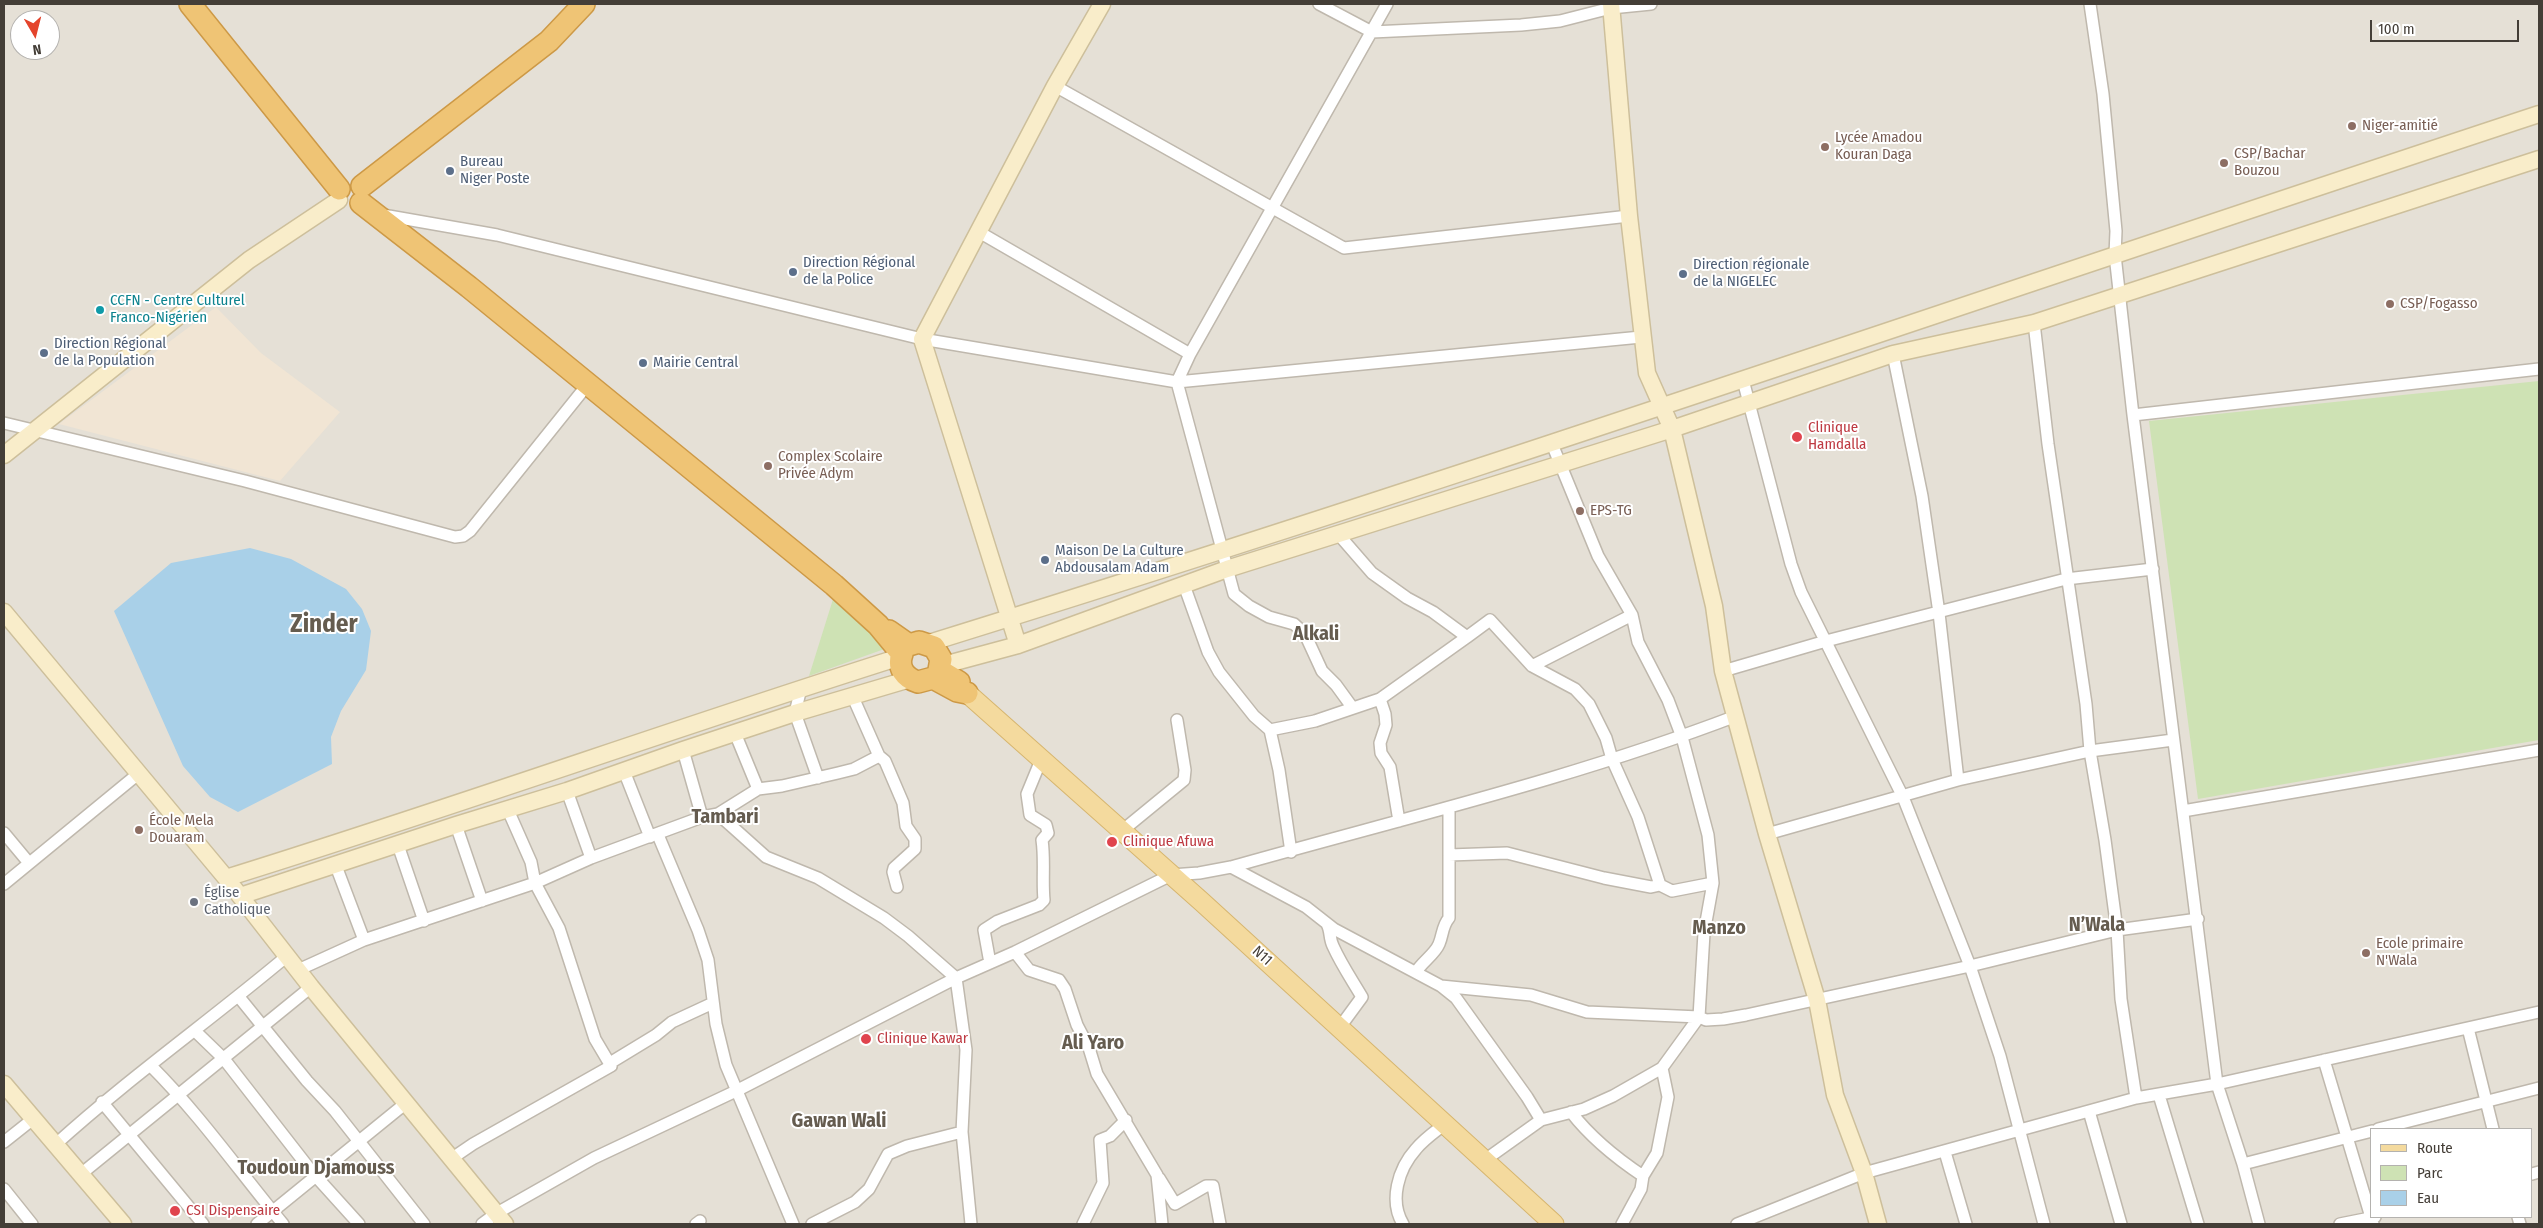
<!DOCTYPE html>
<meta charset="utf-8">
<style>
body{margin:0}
#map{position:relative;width:2543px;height:1228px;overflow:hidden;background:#f2eee7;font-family:"Fira Sans Condensed",sans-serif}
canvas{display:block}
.frame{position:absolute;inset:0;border:5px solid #443e37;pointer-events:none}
.legend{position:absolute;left:2370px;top:1128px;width:162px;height:90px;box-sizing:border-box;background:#fff;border:1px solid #b4b2af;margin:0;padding:6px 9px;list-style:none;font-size:15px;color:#443e37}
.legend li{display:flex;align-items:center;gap:10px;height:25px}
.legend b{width:25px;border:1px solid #b4b2af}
.north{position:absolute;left:10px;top:10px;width:50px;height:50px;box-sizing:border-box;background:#fff;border:1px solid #b4b2af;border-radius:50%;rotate:172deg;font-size:14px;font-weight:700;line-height:20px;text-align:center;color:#443e37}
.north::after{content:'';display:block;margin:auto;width:18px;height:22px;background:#e4442c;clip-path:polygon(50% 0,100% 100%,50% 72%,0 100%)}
.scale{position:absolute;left:2370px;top:20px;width:149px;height:22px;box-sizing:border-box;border:2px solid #443e37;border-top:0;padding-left:6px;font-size:15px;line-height:18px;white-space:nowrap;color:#443e37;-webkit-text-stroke:4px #fff;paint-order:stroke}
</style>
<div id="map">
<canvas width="2543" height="1228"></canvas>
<div class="frame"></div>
<ul class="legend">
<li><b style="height:6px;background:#f4da9e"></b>Route</li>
<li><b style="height:14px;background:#cee2b4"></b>Parc</li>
<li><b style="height:14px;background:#a9d0e8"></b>Eau</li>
</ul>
<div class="north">N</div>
<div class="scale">100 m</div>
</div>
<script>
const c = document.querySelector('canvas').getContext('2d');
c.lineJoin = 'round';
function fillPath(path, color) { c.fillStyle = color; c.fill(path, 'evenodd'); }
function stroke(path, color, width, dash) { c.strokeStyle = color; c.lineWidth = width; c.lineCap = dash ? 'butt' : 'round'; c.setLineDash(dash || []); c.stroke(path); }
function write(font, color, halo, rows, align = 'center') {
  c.font = font + ' "Fira Sans Condensed",sans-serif'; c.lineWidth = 4; c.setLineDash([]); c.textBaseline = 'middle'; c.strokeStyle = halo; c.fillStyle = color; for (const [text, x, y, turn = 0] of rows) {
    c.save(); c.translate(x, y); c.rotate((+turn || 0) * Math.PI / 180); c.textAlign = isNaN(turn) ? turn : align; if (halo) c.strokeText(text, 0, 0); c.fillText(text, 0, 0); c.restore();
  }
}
fillPath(new Path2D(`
 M4,4H2539V1224H4ZM20,20H50V50H20ZM2372,1129H2532V1217H2372Z`), '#e5e0d6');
fillPath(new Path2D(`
 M216,307L261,353L340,412L280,481L59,424Z`), '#f1e5d4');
fillPath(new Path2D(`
 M2539,381V740L2198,799L2149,421Z
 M834,596L890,647L809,676Z`), '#cee2b4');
fillPath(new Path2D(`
 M250,548L291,559L346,589L362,609L371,631L366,670L341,711L331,737L332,764L238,812L210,797L183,766L114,611L171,563Z`), '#a9d0e8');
const street = new Path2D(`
 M1319,4L1372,32L1521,25L1560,21L1611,8L1651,4
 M2090,4L2103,94L2116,231L2115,255L2133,415L2217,1084L2243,1164L2259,1224
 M1055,86L1344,248L1629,216
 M383,215L497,235L922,339L1177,382L1641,337
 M979,232L1190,354
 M2034,323L2048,444L2086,704L2090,751L2105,840L2117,930L2121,999L2136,1098
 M1893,354L1922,496L1939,613L1958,780
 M1743,380L1791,564L1801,592L1903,797L1970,966L2000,1056L2044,1224
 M2133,415L2539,369
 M4,423L245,481L455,537L463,536L470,531L588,384
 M1339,535L1372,573L1407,598L1433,612L1467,637L1490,620L1532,666L1575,689L1589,704L1606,738L1612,759L1638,817L1660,885L1672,891L1713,883
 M1184,585L1208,652L1219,672L1254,716L1270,730L1279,770L1291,852
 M1532,666L1632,615
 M1723,671L1826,641L2066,579L2153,569
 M801,688L795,713L818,778
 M852,695L879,756L885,761L903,803L906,826L915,839V849L894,868L893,872L897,887
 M1352,707L1336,685L1322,671L1305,634L1294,624L1269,617L1249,606L1234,594L1177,382L1190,354L1387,4
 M1270,730L1315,721L1380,699
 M735,733L758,789
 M683,750L702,817
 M624,771L650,837
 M567,791L591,858
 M508,810L531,862L535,883L559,928L595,1039L611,1066
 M2183,811L2539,750
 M718,814L766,857L818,878L884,918L908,936L956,978L966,1050L962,1132L971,1224
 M1399,821L1390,767L1381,753L1380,743L1386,725L1385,714L1380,699L1467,637
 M456,825L482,901
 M1123,830L1184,780L1185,770L1177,720
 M4,833L29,863
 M1767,834L1958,780L2090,751L2173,740
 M658,835L698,930L708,960L716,1024L726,1065L793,1224
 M398,845L424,921
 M1449,855L1507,853L1604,878L1651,887L1660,885
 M336,866L364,940
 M1231,867L1306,907L1334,929L1441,986L1531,995L1587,1012L1699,1017L1706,1020L1723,1019L1746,1015L1970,966L2117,930L2198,919
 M4,884L138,774
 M1327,924C1331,931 1329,938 1333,946C1341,964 1352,980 1362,997L1340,1027
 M1015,952L1029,970L1059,980L1065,989L1077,1025L1089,1048L1097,1074L1157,1175L1162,1224
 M990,963L984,930L998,921L1039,905L1044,900C1042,880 1045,860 1042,840L1048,833L1046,825L1030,815L1027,794L1041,760
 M298,970L364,940L535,883L591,858L702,817L718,814L758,789L782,786L838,773L854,769L879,756
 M1416,972C1422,962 1435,954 1439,944C1443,935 1442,926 1449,918V809
 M1441,986L1456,998L1527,1097L1541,1120
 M239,997L307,1081L335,1111L424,1224
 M2468,1028L2493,1129
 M195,1031L224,1059L312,1172L359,1224
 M2324,1060L2373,1224
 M151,1066C200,1115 239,1171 283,1224
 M2159,1095L2198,1224
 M102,1102L203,1224
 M2089,1111L2121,1224
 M1571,1112C1591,1138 1616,1158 1643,1176
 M2378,1129L2539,1088
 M4,1142L33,1119
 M56,1144C130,1077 211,1020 287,956
 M1945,1152L1966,1224
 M451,1159L473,1144L611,1066L610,1063L656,1035L672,1022L713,1003
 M1485,1160L1541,1120L1584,1109L1613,1096L1662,1068L1699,1017L1704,933L1713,883L1708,835L1682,737L1668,700L1638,642L1632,615L1598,556L1552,444
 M2243,1164L2372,1131
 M81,1174L311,987
 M2532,1174L2539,1172
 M1159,1178L1175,1204L1206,1186H1213L1220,1224
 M4,1189L32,1224
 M2518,1217L2520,1224
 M257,1224L406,1103
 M482,1224L497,1213L594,1158L736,1091L956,978L1015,952L1171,875L1199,873L1231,867C1400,819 1571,779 1736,716
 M696,1224L700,1221
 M812,1224L855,1202L869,1189L888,1154L907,1146L962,1132
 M1083,1224L1103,1183L1100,1140L1110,1136L1126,1120
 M1403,1224C1389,1201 1398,1169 1416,1149C1424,1139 1436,1131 1446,1123
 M1622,1224L1641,1189L1643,1176L1657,1153L1668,1097L1662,1068
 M1737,1224L1864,1173L2136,1098L2217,1084L2539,1012
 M2340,1224L2375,1217`);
const secondary = new Path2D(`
 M1611,4L1629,216L1647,373L1672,429L1714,606L1723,671L1767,834L1817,1000L1835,1095L1864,1173L1878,1224
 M4,455L249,260L339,200
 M4,612L226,878L311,987L505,1224
 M929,643C1468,476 2002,291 2539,114
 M1018,645L922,339L1055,86L1102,4
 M940,666L1018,645L1227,569L1672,429L1893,354L2034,323L2539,159
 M226,878C452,808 675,728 900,657
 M240,896L456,825L567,791L683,750L795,713L910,679
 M4,1084L123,1224`);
const primary = new Path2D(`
 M967,693L1202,902L1554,1224`);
const highway = new Path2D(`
 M190,4L339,189
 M362,186L549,41L584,4
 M361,203L469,287L834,585L878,625L902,654C897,668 905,678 918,682L933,678L957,691L967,693
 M889,631L909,645L919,642L934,647L941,659L939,670L959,682`);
stroke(street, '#bfb8ad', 14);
stroke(secondary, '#cdbf9b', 19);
stroke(primary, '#d7b66f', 21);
stroke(highway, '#cd9946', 24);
stroke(street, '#fff', 11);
stroke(secondary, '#f9edca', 16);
stroke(primary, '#f4da9e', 19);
stroke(highway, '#efc475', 21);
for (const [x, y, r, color] of [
 [2352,126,5,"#8d6e63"],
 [1825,147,5,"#8d6e63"],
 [2224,163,5,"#8d6e63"],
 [450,171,5,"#5c6f8a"],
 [793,272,5,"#5c6f8a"],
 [1683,274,5,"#5c6f8a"],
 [2390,304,5,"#8d6e63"],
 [100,310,5,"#0f9aa8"],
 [44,353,5,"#5c6f8a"],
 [643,363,5,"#5c6f8a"],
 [1797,437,6,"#e0444e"],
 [768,466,5,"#8d6e63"],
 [1580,511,5,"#8d6e63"],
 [1045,560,5,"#5c6f8a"],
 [139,830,5,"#8d6e63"],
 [1112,842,6,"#e0444e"],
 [194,902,5,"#6b7280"],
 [2366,953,5,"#8d6e63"],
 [866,1039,6,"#e0444e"],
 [175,1211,6,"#e0444e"]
]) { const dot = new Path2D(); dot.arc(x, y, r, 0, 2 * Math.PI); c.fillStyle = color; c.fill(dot); stroke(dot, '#fff', 2); }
write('15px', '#785e54', '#fff', [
 ["Niger-amitié",2362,126],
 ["Lycée Amadou",1835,138],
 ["Kouran Daga",1835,155],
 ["CSP/Bachar",2234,154],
 ["Bouzou",2234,171],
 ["CSP/Fogasso",2400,304],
 ["Complex Scolaire",778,457],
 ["Privée Adym",778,474],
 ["EPS-TG",1590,511],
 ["École Mela",149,821],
 ["Douaram",149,838],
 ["Ecole primaire",2376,944],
 ["N'Wala",2376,961]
], 'left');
write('15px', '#4e5e75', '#fff', [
 ["Bureau",460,162],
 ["Niger Poste",460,179],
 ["Direction Régional",803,263],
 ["de la Police",803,280],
 ["Direction régionale",1693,265],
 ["de la NIGELEC",1693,282],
 ["Direction Régional",54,344],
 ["de la Population",54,361],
 ["Mairie Central",653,363],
 ["Maison De La Culture",1055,551],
 ["Abdousalam Adam",1055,568]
], 'left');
write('15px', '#0d838f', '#fff', [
 ["CCFN - Centre Culturel",110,301],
 ["Franco-Nigérien",110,318]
], 'left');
write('15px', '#be3a42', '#fff', [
 ["Clinique",1808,428],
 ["Hamdalla",1808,445],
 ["Clinique Afuwa",1123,842],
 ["Clinique Kawar",877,1039],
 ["CSI Dispensaire",186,1211]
], 'left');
write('15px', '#5b616d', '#fff', [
 ["Église",204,893],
 ["Catholique",204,910]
], 'left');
write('15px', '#443e37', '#fff', [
 ["N11",1262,956,42]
]);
write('bold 20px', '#655c4f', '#fff', [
 ["Alkali",1316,634],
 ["Tambari",725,817],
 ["N’Wala",2097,925],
 ["Manzo",1719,928],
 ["Ali Yaro",1093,1043],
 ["Gawan Wali",839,1121],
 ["Toudoun Djamouss",316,1168]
]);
write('bold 25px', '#655c4f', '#fff', [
 ["Zinder",324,625]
]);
</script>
